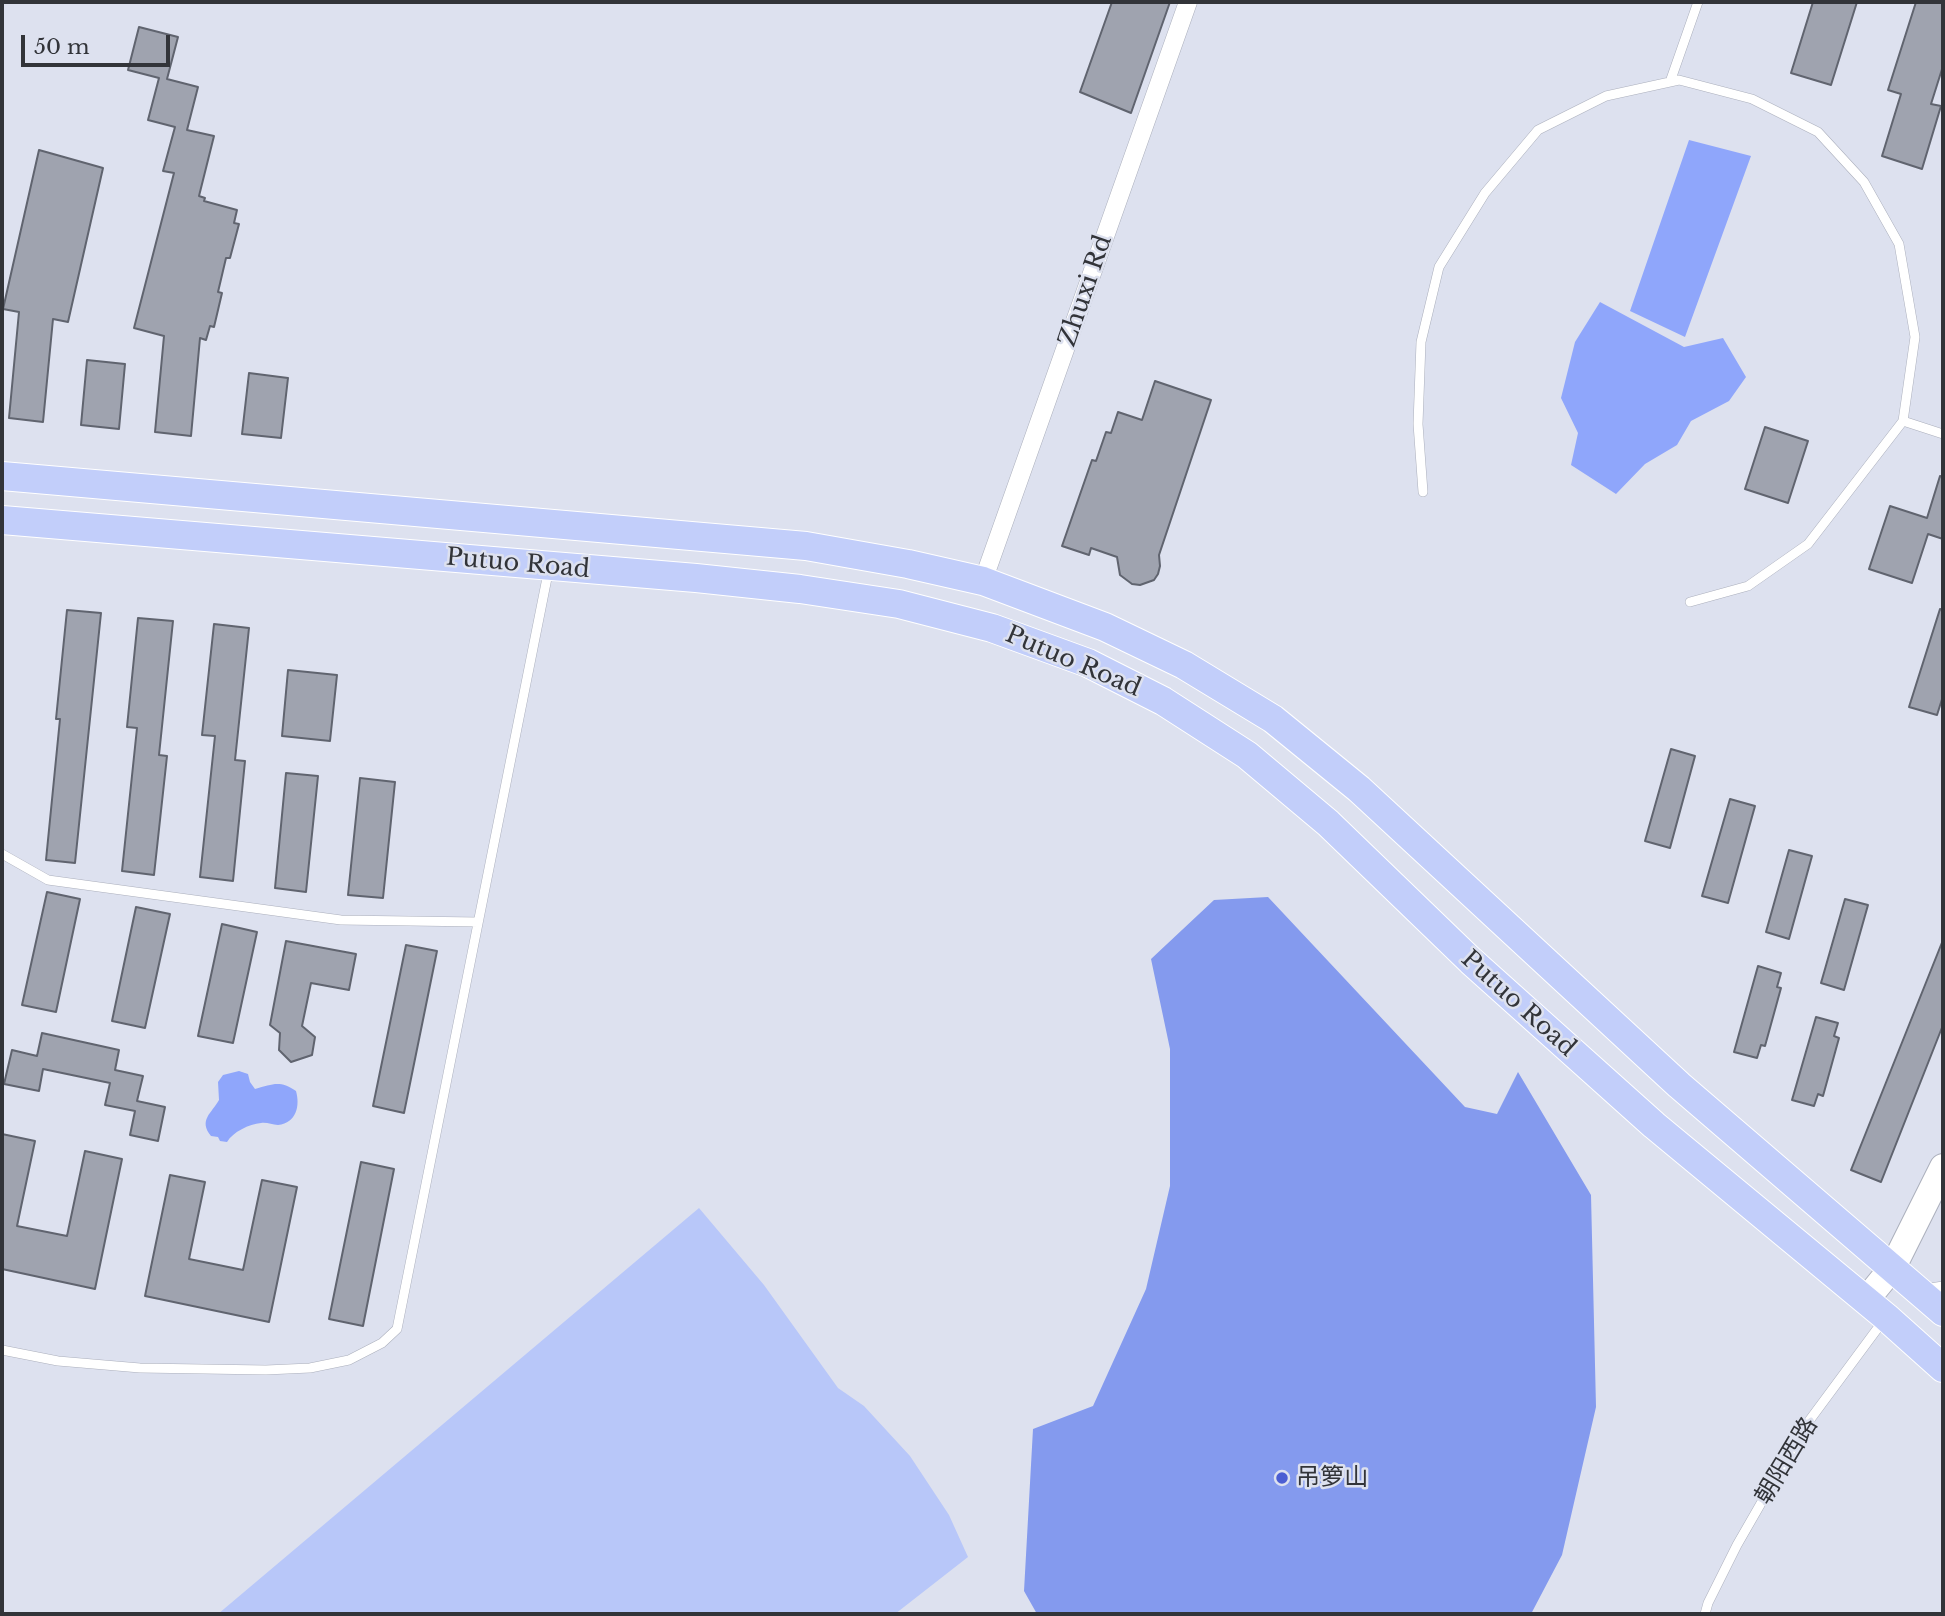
<!DOCTYPE html>
<meta charset="utf-8">
<style>
body{margin:0}
#map{position:relative;width:1945px;height:1616px;overflow:hidden;background:#dde1ef;font-family:"Libre Baskerville",serif}
canvas{display:block}
.frame{position:absolute;inset:0;border:4px solid #323439;pointer-events:none}
.scale{position:absolute;left:21px;top:35px;width:149px;height:32px;box-sizing:border-box;border:4px solid #323439;border-top:0;padding-left:9px;font-size:21px;line-height:24px;white-space:nowrap;color:#323439;-webkit-text-stroke:5px #dde1ef;paint-order:stroke}
</style>
<div id="map">
<canvas width="1945" height="1616"></canvas>
<div class="frame"></div>
<div class="scale">50 m</div>
</div>
<script>
const c = document.querySelector('canvas').getContext('2d');
c.lineJoin = 'round';
function fillPath(path, color) { c.fillStyle = color; c.fill(path, 'evenodd'); }
function stroke(path, color, width, dash) { c.strokeStyle = color; c.lineWidth = width; c.lineCap = dash ? 'butt' : 'round'; c.setLineDash(dash || []); c.stroke(path); }
function write(font, color, halo, rows, align = 'center') {
  c.font = font + ' "Libre Baskerville","Noto Sans SC",serif'; c.lineWidth = 5; c.setLineDash([]); c.textBaseline = 'middle'; c.strokeStyle = halo; c.fillStyle = color; for (const [text, x, y, turn = 0] of rows) {
    c.save(); c.translate(x, y); c.rotate((+turn || 0) * Math.PI / 180); c.textAlign = isNaN(turn) ? turn : align; if (halo) c.strokeText(text, 0, 0); c.fillText(text, 0, 0); c.restore();
  }
}
fillPath(new Path2D(`
 M699,1208L764,1285L838,1388L864,1406L910,1456L949,1515L968,1557L895,1614H218Z`), '#b8c7f9');
fillPath(new Path2D(`
 M1268,897L1465,1107L1497,1114L1518,1072L1591,1195L1596,1407L1562,1555L1531,1614H1037L1024,1591L1033,1429L1093,1406L1146,1289L1170,1186V1049L1151,959L1214,900Z`), '#849aee');
fillPath(new Path2D(`
 M1689,140L1751,156L1685,337L1630,311Z
 M1600,302L1684,347L1723,338L1746,377L1729,401L1691,421L1677,445L1645,464L1616,494L1571,465L1578,433L1561,398L1575,342Z
 M239,1071L248,1074L250,1082L255,1089C273,1084 280,1080 296,1091C300,1105 297,1123 278,1125C272,1125 267,1122 261,1123C249,1124 233,1132 227,1142L220,1141L218,1137L211,1136C198,1120 212,1113 219,1100L218,1082L223,1075Z`), '#8fa6fb');
const building = new Path2D(`
 M1112,2H1170L1131,113L1080,92Z
 M1813,2H1857L1831,85L1791,73Z
 M1916,2H1943V66L1931,104L1941,106L1922,169L1882,156L1901,94L1888,90Z
 M139,27L178,37L167,79L198,87L187,130L214,136L199,196L205,198L204,201L237,210L234,223L239,224L230,258H226L218,292L222,293L214,327L210,326L206,340L200,338L191,436L155,432L164,336L134,328L174,173L163,171L175,127L148,120L159,78L128,70Z
 M39,150L103,168L68,322L53,319L43,422L9,418L19,312L3,309Z
 M87,360L125,364L119,429L81,425Z
 M249,373L288,378L281,438L242,434Z
 M1155,381L1211,400L1159,555L1160,566L1158,574L1154,580L1140,585L1132,584L1120,575L1117,557L1091,548L1089,555L1062,546L1092,460L1096,461L1106,432L1111,433L1118,412L1142,420Z
 M1765,427L1808,441L1788,503L1745,489Z
 M1940,476L1943,477V539L1928,534L1912,583L1869,569L1890,506L1927,518Z
 M1940,609L1943,610V696L1937,715L1909,707Z
 M67,610L101,613L75,863L46,860L60,719H56Z
 M138,618L173,621L159,755L167,756L154,875L122,871L137,728L127,727Z
 M214,624L249,628L235,760L245,761L233,881L200,877L215,736L202,735Z
 M288,670L337,675L330,741L282,736Z
 M1671,749L1695,756L1670,848L1645,841Z
 M286,773L318,776L306,892L275,888Z
 M360,778L395,782L383,898L348,895Z
 M1730,799L1755,806L1728,903L1702,896Z
 M1789,850L1812,856L1789,939L1766,932Z
 M47,892L80,899L56,1012L22,1005Z
 M1845,899L1868,905L1844,990L1821,983Z
 M136,907L170,914L145,1028L112,1021Z
 M222,924L257,932L233,1043L198,1036Z
 M1943,940V1025L1881,1182L1851,1170Z
 M286,941L356,954L349,990L311,983L302,1026L315,1037L312,1055L291,1062L279,1050L280,1033L270,1025Z
 M406,945L437,951L404,1113L373,1106Z
 M1758,966L1781,973L1777,987L1781,988L1765,1046L1761,1045L1757,1058L1734,1052Z
 M1816,1017L1838,1023L1834,1036L1839,1038L1823,1096L1818,1094L1814,1106L1792,1100Z
 M42,1033L119,1050L115,1070L143,1076L137,1101L165,1107L158,1141L130,1135L135,1111L105,1105L110,1083L43,1069L39,1091L4,1084L12,1050L37,1056Z
 M2,1134L35,1141L17,1226L67,1236L85,1151L122,1159L95,1289L2,1269Z
 M361,1162L394,1169L363,1326L329,1319Z
 M170,1175L205,1182L189,1259L243,1270L262,1180L297,1187L269,1322L145,1296Z`);
fillPath(building, '#9fa3af');
stroke(building, '#60646f', 2);
const lane = new Path2D(`
 M1670,82L1698,2
 M1903,421L1943,434
 M1423,492L1418,424L1421,342L1439,267L1485,193L1538,130L1606,96L1679,80L1752,99L1818,132L1864,182L1899,244L1915,337L1903,421L1808,544L1748,586L1690,602
 M2,854L48,880L341,920L478,922
 M1924,1289L1943,1286
 M2,1350L58,1361L140,1368L266,1370L310,1368L349,1360L382,1343L397,1329L549,568
 M1705,1614L1708,1603L1737,1545L1806,1425L1883,1321`);
const street = new Path2D(`
 M983,581L1188,2`);
const secondary = new Path2D(`
 M1866,1300L1893,1267L1943,1167`);
const primary = new Path2D(`
 M2,476L806,546L908,564L983,581L1105,627L1184,665L1273,719L1359,789L1679,1085L1943,1312
 M2,520L696,578L800,589L899,604L992,628L1088,663L1163,701L1247,755L1328,823L1471,961L1654,1125L1886,1317L1943,1368`);
stroke(lane, '#abafbc', 10);
stroke(street, '#abafbc', 19);
stroke(secondary, '#abafbc', 28);
stroke(primary, '#fff', 30);
stroke(lane, '#fff', 9);
stroke(street, '#fff', 18);
stroke(secondary, '#fff', 26);
stroke(primary, '#c2cefa', 28);
for (const [x, y, r, color] of [
 [1282,1478,7,"#4b5ed3"]
]) { const dot = new Path2D(); dot.arc(x, y, r, 0, 2 * Math.PI); c.fillStyle = color; c.fill(dot); stroke(dot, '#dde1ef', 2.5); }
write('24px', '#323439', '#dde1ef', [
 ["Zhuxi Rd",1086,291,-71],
 ["Putuo Road",518,564,5],
 ["Putuo Road",1073,662,23],
 ["Putuo Road",1518,1004,42],
 ["朝阳西路",1787,1461,-59]
]);
write('24px', '#323439', '#dde1ef', [
 ["吊箩山",1296,1478]
], 'left');
</script>
